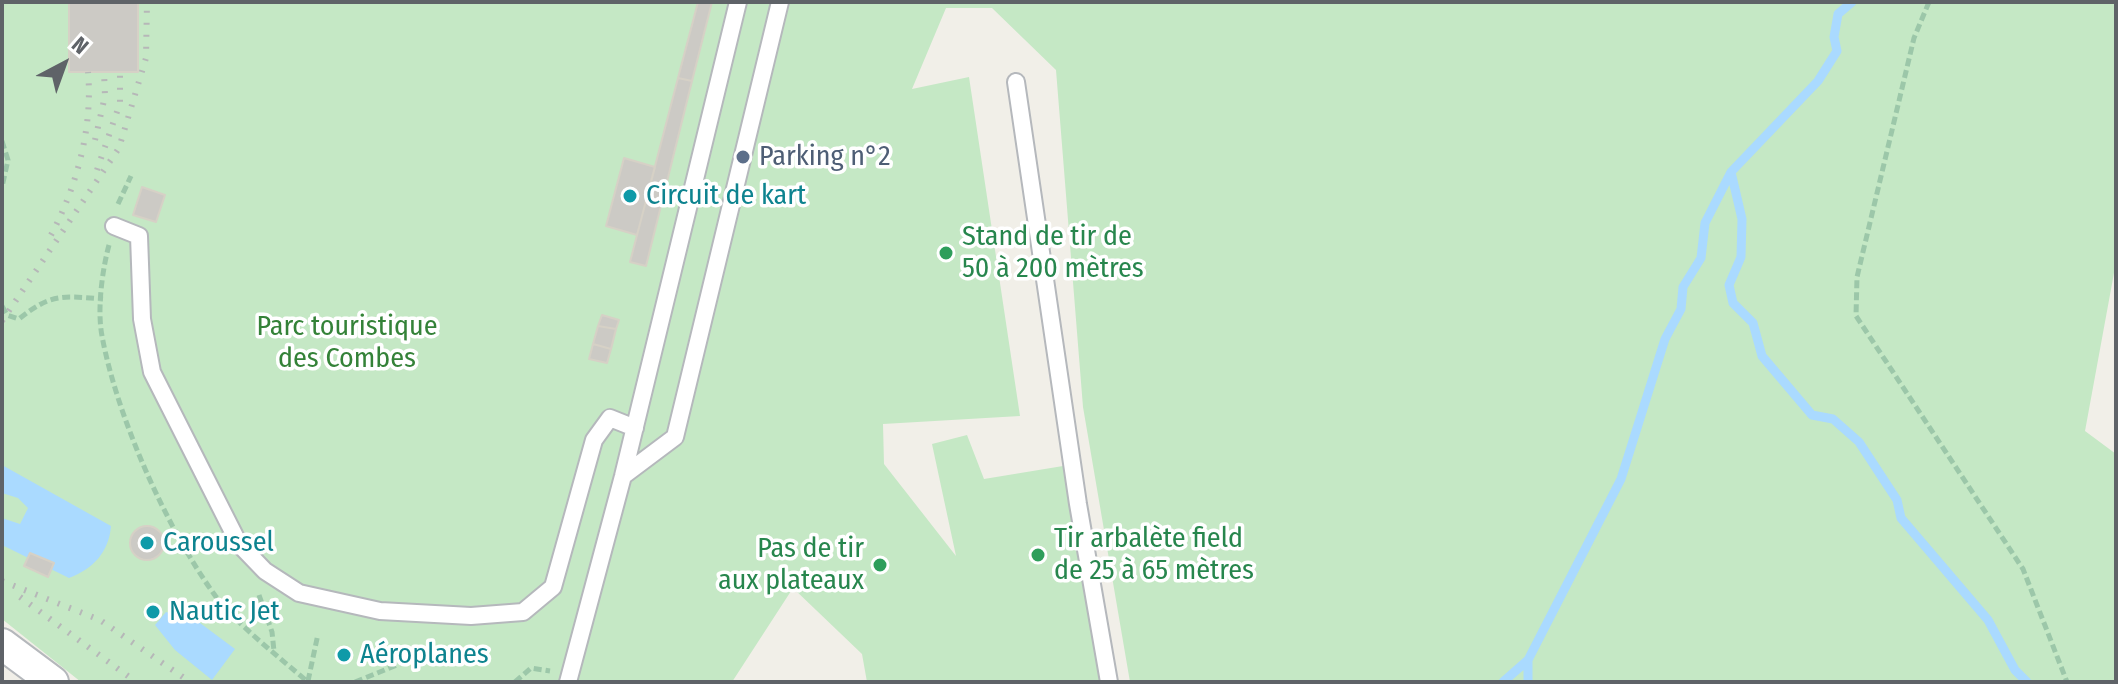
<!DOCTYPE html>
<meta charset="utf-8">
<style>
body{margin:0}
#map{position:relative;width:2118px;height:684px;overflow:hidden;background:#f1efe8;font-family:"Fira Sans Condensed",sans-serif}
canvas{display:block}
.frame{position:absolute;inset:0;border:4px solid #5f6368;pointer-events:none}
.north{position:absolute;left:24px;top:24px;width:80px;height:80px;-webkit-text-stroke:6px #fff;paint-order:stroke;rotate:41deg;font-size:22px;font-weight:700;line-height:32px;text-align:center;color:#5f6368}
.north::after{content:'';display:block;margin:auto;width:28px;height:36px;background:#5f6368;clip-path:polygon(50% 0,100% 100%,50% 72%,0 100%)}
</style>
<div id="map">
<canvas width="2118" height="684"></canvas>
<div class="frame"></div>
<div class="north">N</div>
</div>
<script>
const c = document.querySelector('canvas').getContext('2d');
c.lineJoin = 'round';
function fillPath(path, color) { c.fillStyle = color; c.fill(path, 'evenodd'); }
function stroke(path, color, width, dash) { c.strokeStyle = color; c.lineWidth = width; c.lineCap = dash ? 'butt' : 'round'; c.setLineDash(dash || []); c.stroke(path); }
function write(font, color, halo, rows, align = 'center') {
  c.font = font + ' "Fira Sans Condensed",sans-serif'; c.lineWidth = 7; c.setLineDash([]); c.textBaseline = 'middle'; c.strokeStyle = halo; c.fillStyle = color; for (const [text, x, y, turn = 0] of rows) {
    c.save(); c.translate(x, y); c.rotate((+turn || 0) * Math.PI / 180); c.textAlign = isNaN(turn) ? turn : align; if (halo) c.strokeText(text, 0, 0); c.fillText(text, 0, 0); c.restore();
  }
}
fillPath(new Path2D(`
 M2,2H2116V262L2085,431L2116,454V682H1130L1083,407L1056,70L992,8H946L912,89L969,77L1020,416L883,424L884,464L956,556L932,444L967,435L984,479L1063,466L1100,682H867L862,654L793,588L732,682H81L2,619Z`), '#c5e8c5');
fillPath(new Path2D(`
 M2,465L111,526C109,552 93,569 69,578L2,545V518L20,524L28,508L18,498L2,493Z
 M166,612L196,620L235,649L212,680L175,650L155,625Z`), '#aadaff');
stroke(new Path2D(`
 M1731,172L1742,219L1741,257L1729,285L1733,303L1753,323L1762,356L1812,415L1833,419L1859,442L1897,500L1901,518L1988,620L2015,670L2027,682
 M1528,660V682
 M1503,682L1528,660L1621,479L1665,339L1681,309L1683,287L1701,258L1705,223L1731,172L1818,81L1837,51L1834,37L1838,14L1852,2`), '#aadaff', 9);
const building = new Path2D(`
 M69,2H138V72H69Z
 M698,2H712L692,81L678,78Z
 M678,78L692,81L646,266L630,262Z
 M624,158L655,167L637,235L606,226Z
 M142,187L165,195L156,222L133,215Z
 M602,315L619,320L616,329L598,326Z
 M598,326L616,329L611,349L593,344Z
 M593,344L611,349L607,363L589,359Z
 M130 543a17 17 0 1 1 34 0a17 17 0 1 1-34 0Z
 M30,553L54,563L48,577L24,566Z`);
fillPath(building, '#cccac5');
stroke(building, '#d6d1c6', 2);
const service = new Path2D(`
 M1016,82L1078,504L1109,682
 M114,226L139,236L142,319L152,372L239,544L265,571L299,593L380,611L471,616L523,612L553,587L594,440L610,418L635,428
 M623,476L675,437L780,2
 M568,682L623,476L738,2`);
const minor = new Path2D(`
 M2,644L53,682`);
stroke(service, '#b5b8bc', 20);
stroke(minor, '#b5b8bc', 34);
stroke(new Path2D(`
 M1929,2L1914,38L1857,277L1856,316L2023,569L2067,682
 M2,141L8,160L2,187
 M118,204L131,176
 M109,245C102,271 97,310 102,336C117,417 166,527 214,594C234,622 280,658 308,682
 M2,306L7,315L19,319C51,293 63,296 103,299
 M259,595L272,632L274,651
 M308,681L318,634
 M355,682L434,650
 M515,682L531,668L550,671`), '#9cc7a9', 5, [8, 4]);
stroke(service, '#fff', 16);
stroke(minor, '#fff', 30);
stroke(new Path2D(`
 M95,140L105,96L104,72
 M97,170L120,103V73
 M51,235C77,186 93,127 88,72
 M2,321L119,148L146,58L147,2
 M2,581L100,620L190,682
 M20,597L136,682`), '#b6b7b8', 6, [2, 10]);
for (const [x, y, r, color] of [
 [743,157,8,"#5c6f8a"],
 [630,196,8,"#0f9aa8"],
 [946,253,8,"#2e9e5b"],
 [147,543,8,"#0f9aa8"],
 [1038,555,8,"#2e9e5b"],
 [880,565,8,"#2e9e5b"],
 [153,612,8,"#0f9aa8"],
 [344,655,8,"#0f9aa8"]
]) { const dot = new Path2D(); dot.arc(x, y, r, 0, 2 * Math.PI); c.fillStyle = color; c.fill(dot); stroke(dot, '#fff', 3); }
write('28px', '#4e5e75', '#fff', [
 ["Parking n°2",759,157]
], 'left');
write('28px', '#0d838f', '#fff', [
 ["Circuit de kart",646,196],
 ["Caroussel",163,543],
 ["Nautic Jet",169,612],
 ["Aéroplanes",360,655]
], 'left');
write('28px', '#27864d', '#fff', [
 ["Stand de tir de",962,237],
 ["50 à 200 mètres",962,269],
 ["Tir arbalète field",1054,539],
 ["de 25 à 65 mètres",1054,571],
 ["Pas de tir",864,549,"right"],
 ["aux plateaux",864,581,"right"]
], 'left');
write('28px', '#348238', '#fff', [
 ["Parc touristique",347,327],
 ["des Combes",347,359]
]);
</script>
